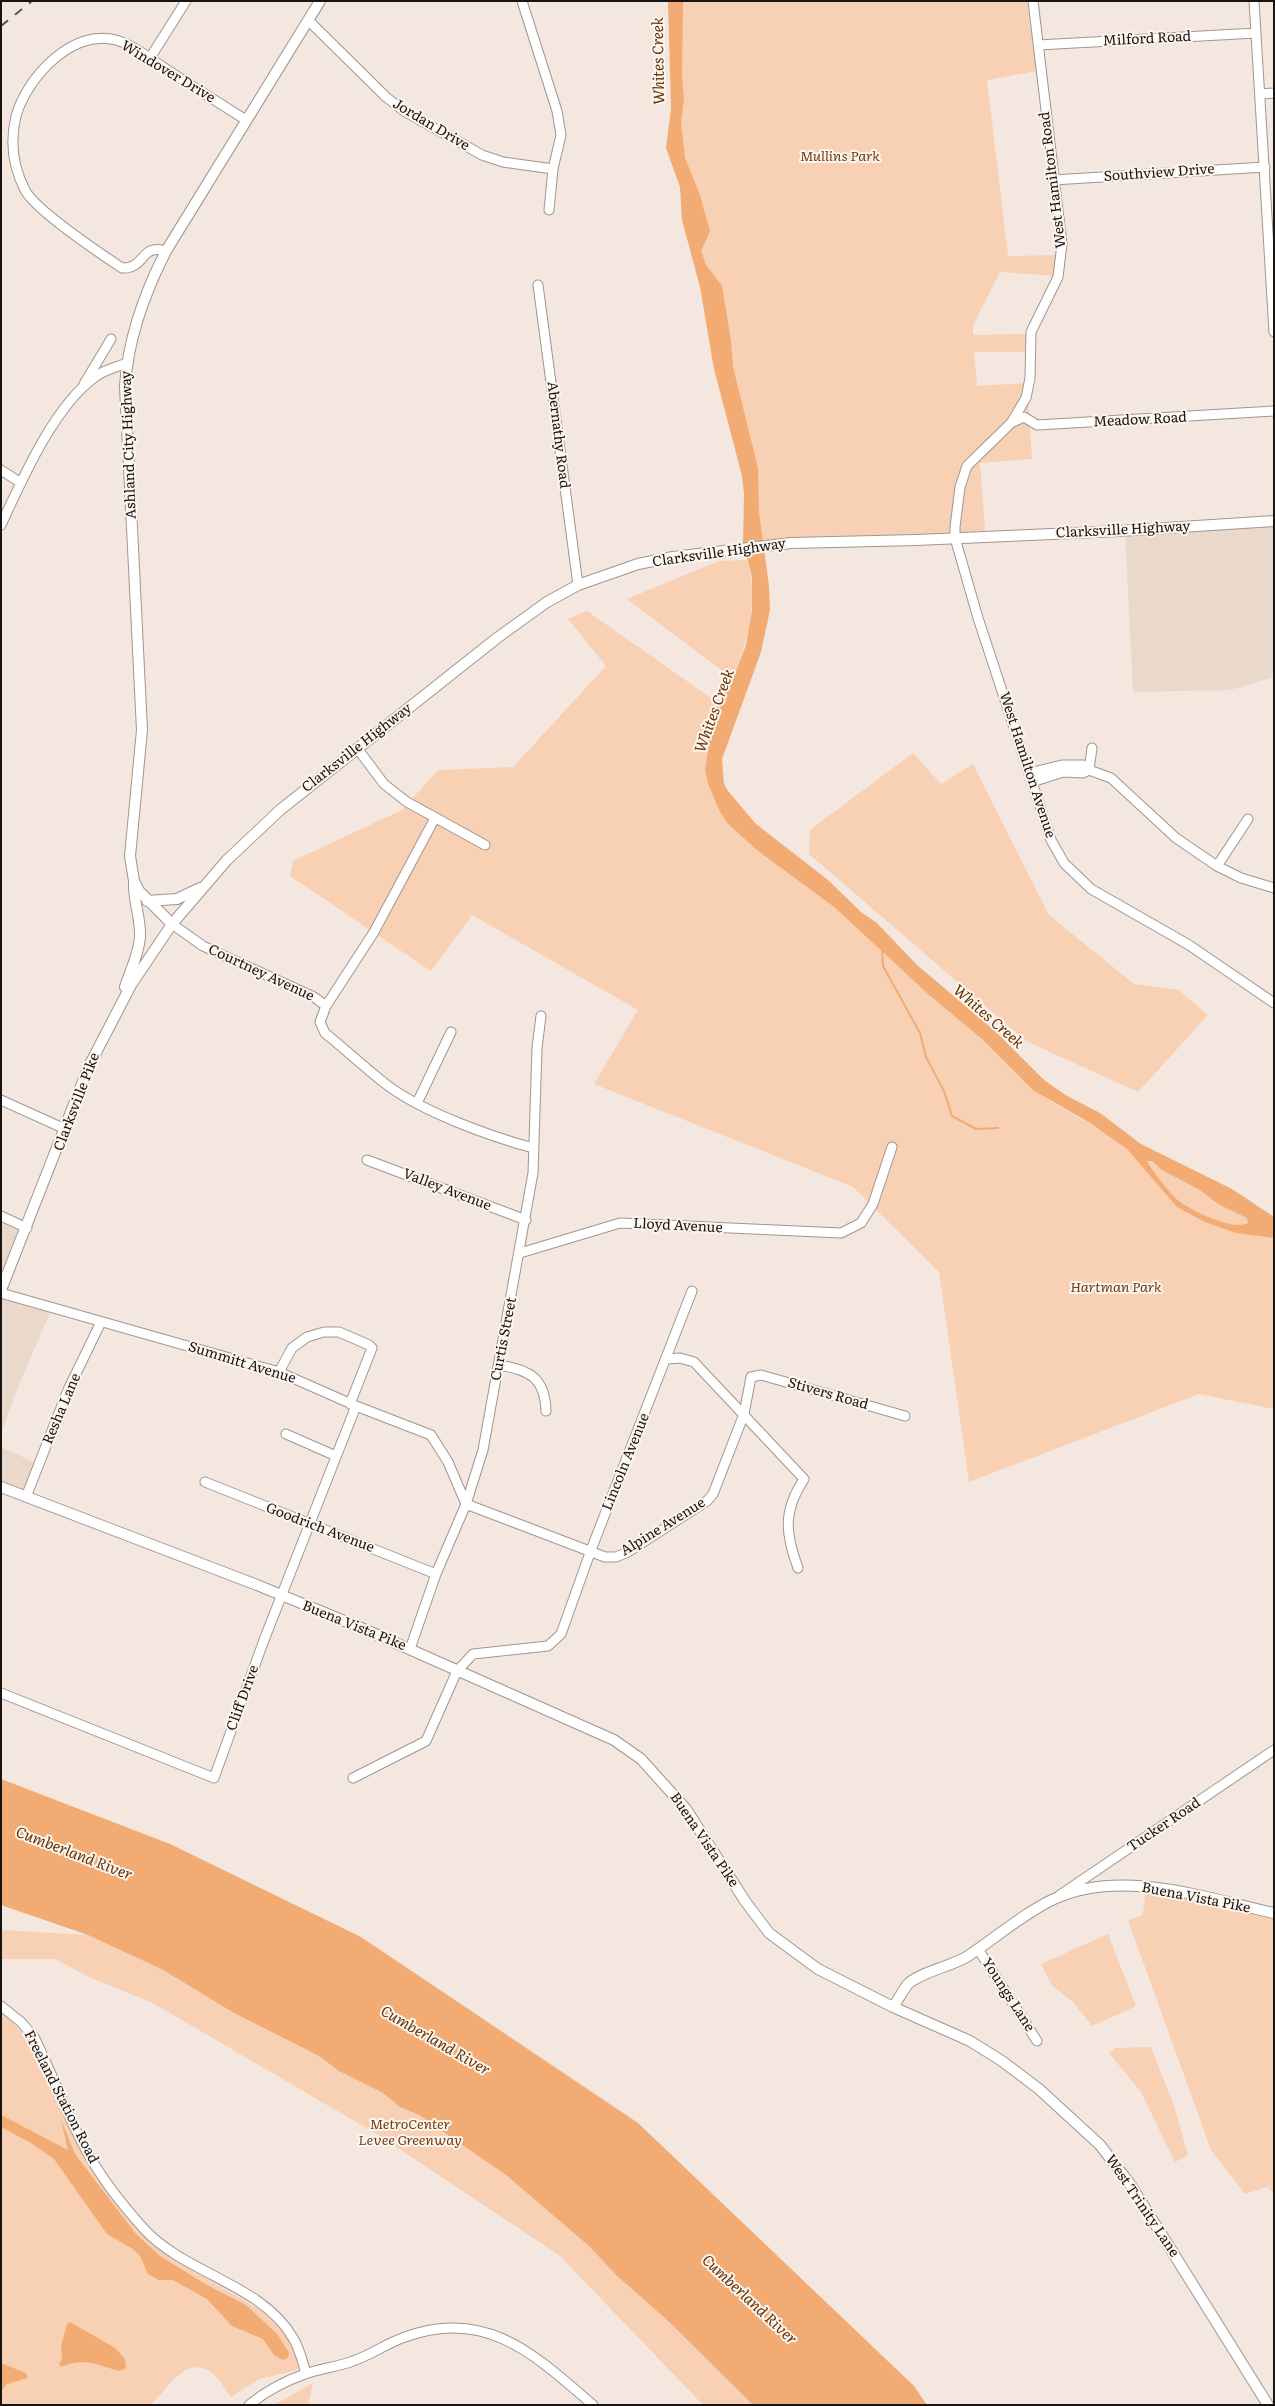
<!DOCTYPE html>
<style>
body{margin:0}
#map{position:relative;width:1275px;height:2406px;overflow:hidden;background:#f3e7df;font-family:Literata,serif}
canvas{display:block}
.frame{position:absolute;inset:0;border:2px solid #181412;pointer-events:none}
</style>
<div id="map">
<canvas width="1275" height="2406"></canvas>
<div class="frame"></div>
</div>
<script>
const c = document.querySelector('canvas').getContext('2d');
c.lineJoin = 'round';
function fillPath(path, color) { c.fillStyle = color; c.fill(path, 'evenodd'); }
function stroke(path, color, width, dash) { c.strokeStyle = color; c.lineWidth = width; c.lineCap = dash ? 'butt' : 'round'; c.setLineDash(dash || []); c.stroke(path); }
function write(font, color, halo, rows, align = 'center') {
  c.font = font + ' Literata,serif'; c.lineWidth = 4; c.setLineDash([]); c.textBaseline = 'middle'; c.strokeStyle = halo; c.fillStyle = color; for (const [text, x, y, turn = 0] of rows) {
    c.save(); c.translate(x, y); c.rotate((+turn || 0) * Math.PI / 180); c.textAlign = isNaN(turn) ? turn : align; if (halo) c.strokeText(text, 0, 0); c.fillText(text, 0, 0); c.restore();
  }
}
fillPath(new Path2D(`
 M1274,521V677L1230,690L1133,692L1125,531Z
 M1,1216L27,1228L1,1290Z
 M1,1293L52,1308L20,1382L1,1433Z
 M1,1447L38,1464L26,1497L1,1487Z`), '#ead8cb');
fillPath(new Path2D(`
 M675,1H1027L1037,71L987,80L1008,256L1059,255L1056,276L1000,272L973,325V335L1026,334V352H974L977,386L1027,383L1032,459L980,463L985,531L759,544L678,144Z
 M747,560C759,600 748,641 733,679L627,599L719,561Z
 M587,611L718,703L712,723L705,770L708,784L728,823L758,851L834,907L928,994L983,1040L1018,1075L1052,1102L1274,1229V1409L1199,1394L969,1482L939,1272L853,1187L594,1084L638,1010L472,915L431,971L290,876L293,861L402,810L438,770L513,767L606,666L568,619Z
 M913,753L941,784L973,764L1049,915L1134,984L1179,990L1208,1015L1138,1092L1026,1041L809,854L810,830Z
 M1146,1887L1274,1913V2193L1267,2187L1245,2194L1211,2150L1128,1920L1143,1915Z
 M1,1930L88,1935L163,1970L234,2013L319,2056L339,2071L383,2093L400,2107L419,2115L506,2175L589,2246L616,2275L667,2320L753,2405H703L559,2255L380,2136L153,2003L91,1978L55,1959H1Z
 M1108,1934L1136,2006L1092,2026L1073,2002L1052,1985L1041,1964Z
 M1,2011L29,2039L82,2153L99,2179L142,2233L152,2244L176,2261L265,2313L285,2333L294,2348L299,2365L297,2370L259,2379L231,2397C225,2390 219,2377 211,2372C184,2354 167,2391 150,2405H1Z
 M1151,2047L1174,2106L1188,2155L1175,2162L1141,2092L1109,2053L1115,2048Z
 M313,2383L308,2405H274Z`), '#f8d0b3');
fillPath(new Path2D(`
 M668,1H683L682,77L684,98L681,123L685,158L700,195L710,231L701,251L706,265L722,286L731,341L733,367L758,468L759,512L769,586L770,610L761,652L722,759L724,784L728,791L756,824L828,880L862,913L877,923L917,965L996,1032L1044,1080L1067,1096L1100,1113L1141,1144L1232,1189L1274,1217V1238L1236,1233L1205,1222L1177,1207L1127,1149L1090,1123L1033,1090L983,1040L928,994L834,907L758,851L728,824L720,812L708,784L705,770L712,723L718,703L733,679L746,645L752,610V577L743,543L744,494L742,476L714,369L700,287L682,220L680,187L666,148L671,109ZM1147,1161H1152L1162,1170L1200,1190L1218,1204L1247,1218L1248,1223C1232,1231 1192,1211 1179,1201C1172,1196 1150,1168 1147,1161Z
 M1,1779L170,1844L361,1937L638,2123L914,2386L927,2405H753L667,2320L616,2275L589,2246L506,2175L419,2115L400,2107L383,2093L339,2071L319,2056L234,2013L163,1970L88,1935L1,1905Z
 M1,2115L68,2150L61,2120L75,2154L136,2234L160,2256L207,2285L246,2305L278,2335L289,2353L288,2358L283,2360L274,2355L263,2339L232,2326L207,2299L173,2280H159L148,2274L140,2256L133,2249L107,2234L54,2159L31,2143L1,2127Z
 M70,2322L115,2348L125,2359L126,2368L120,2371C96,2365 85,2357 61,2367L59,2363L62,2360L61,2346L67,2324Z
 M1,2363L26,2373L28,2378L7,2384L1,2391Z`), '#f2ab73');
stroke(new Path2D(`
 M882,949L883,966L920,1033L926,1057L944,1091L952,1116L976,1129L998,1128`), '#f2ab73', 2);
const minor = new Path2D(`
 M522,1L557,111L561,135L553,169L549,210
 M1033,1L1062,244L1058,277L1031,332L1030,378L1026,398L1011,423L967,466L960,487L955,527V538L978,618L1051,840L1064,863L1091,889L1189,945L1274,1003
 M1254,1L1274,332
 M309,21L386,97L404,111L482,155L503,162L553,169
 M1038,45L1256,33
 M150,58L186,1
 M1260,94L1274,93
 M1053,180L1265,167
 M166,251C140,243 146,269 122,268C101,254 35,210 25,190C13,167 10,141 16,116C27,77 73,28 116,40C133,45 151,59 166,69C192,86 219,103 246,120
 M538,285L578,585
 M84,384L111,339
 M1013,422L1024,417L1037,425L1274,411
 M1,470L21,483
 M1,525C22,480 54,406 95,377C103,370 117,367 127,363
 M357,748L384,784L407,802L485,845
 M1089,770L1092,748
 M1029,773L1062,765H1083L1089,770L1111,778L1176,838L1217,866L1241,878L1274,888
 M1032,782L1063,772L1083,773L1089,770
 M1217,866L1248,819
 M172,924L203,946L314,997L326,1006L320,1022L325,1033C346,1050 365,1068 387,1085C423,1112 489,1136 533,1148
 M326,1006L374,932L435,818
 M1,1100L65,1129
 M417,1103L451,1032
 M367,1160L526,1220
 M1,1216L27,1228
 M520,1253L620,1223L841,1233L861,1223L873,1204L892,1147
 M1,1293L279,1372L356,1406L431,1435L448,1462L466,1504L605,1557H616L628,1552L707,1501L713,1494L744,1414L751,1377L761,1375L905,1416
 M667,1359L680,1358L694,1362L804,1479C783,1511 785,1533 798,1568
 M499,1365C530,1370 545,1378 546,1411
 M279,1372L292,1348L307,1337L324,1332H339L369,1345L372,1348L350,1404
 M286,1434L336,1456
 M205,1482L436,1574
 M26,1497L68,1390L101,1322
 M410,1649L436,1574L466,1504L483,1450L533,1173L537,1048L541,1016
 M1,1693L214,1778L264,1640L356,1406
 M353,1778L426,1741L457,1671L473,1654L548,1646L561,1634L591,1550L692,1291
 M1060,1895L1274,1750
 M978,1949L1037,2041
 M1,2006L21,2022L34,2037C54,2077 68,2119 90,2157C105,2183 125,2208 145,2230C186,2274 263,2285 293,2338C300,2349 302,2361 306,2373
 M249,2405C266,2391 285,2381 305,2374C321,2368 338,2367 353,2361C371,2355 387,2343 405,2337C487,2307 536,2356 593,2405`);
const major = new Path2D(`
 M147,901L177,899L200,888
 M172,924L139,891L134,881L130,856L142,730L125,386C128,338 144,294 166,251L320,1
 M125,987C130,971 139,954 140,937C141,918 133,901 134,882
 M1,1290L89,1066L131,985L172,924L227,860L280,810L497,638L547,602L578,585L638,564L673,557L791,543L917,540L1119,531L1274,521
 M1,1487L257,1585L364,1629L614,1740L641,1759L686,1809L745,1901L769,1933L818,1969L893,2007L970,2041L1002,2061L1039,2089L1100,2145L1130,2184L1268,2405
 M893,2007C898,2000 902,1992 907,1985C917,1973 953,1966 968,1956C994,1939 1027,1911 1054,1899C1122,1868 1205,1898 1274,1913`);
stroke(minor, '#a1968f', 11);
stroke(major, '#a1968f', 12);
stroke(minor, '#fff', 9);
stroke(major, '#fff', 10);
stroke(new Path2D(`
 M1,26L32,1`), '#5b5551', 2, [9, 9]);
write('14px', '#181412', '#fef5ee', [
 ["Milford Road",1147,39,-3],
 ["Windover Drive",168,72,31],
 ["Jordan Drive",431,125,31],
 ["Southview Drive",1159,173,-4],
 ["West Hamilton Road",1053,180,-97],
 ["Meadow Road",1140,420,-3],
 ["Abernathy Road",558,435,83],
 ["Ashland City Highway",129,445,-92],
 ["Clarksville Highway",1123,530,-3],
 ["Clarksville Highway",719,553,-8],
 ["Clarksville Highway",357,748,-38],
 ["West Hamilton Avenue",1027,765,72],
 ["Courtney Avenue",261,973,25],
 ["Clarksville Pike",77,1102,-69],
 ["Valley Avenue",447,1190,21],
 ["Lloyd Avenue",678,1226,3],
 ["Curtis Street",504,1339,-79],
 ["Summitt Avenue",242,1363,17],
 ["Stivers Road",828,1394,16],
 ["Resha Lane",62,1409,-67],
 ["Lincoln Avenue",626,1462,-68],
 ["Alpine Avenue",663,1527,-32],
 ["Goodrich Avenue",320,1528,21],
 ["Buena Vista Pike",354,1626,22],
 ["Cliff Drive",243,1698,-70],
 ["Tucker Road",1164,1825,-34],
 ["Buena Vista Pike",704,1840,56],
 ["Buena Vista Pike",1196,1898,11],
 ["Youngs Lane",1008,1995,57],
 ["Freeland Station Road",61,2097,63],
 ["West Trinity Lane",1142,2206,56]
]);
write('italic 14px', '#6c3d14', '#fef5ee', [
 ["Mullins Park",840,157],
 ["Hartman Park",1116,1288],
 ["MetroCenter",410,2125],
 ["Levee Greenway",410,2141]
]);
write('italic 15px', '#603205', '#fef5ee', [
 ["Whites Creek",659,61,-91],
 ["Whites Creek",715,711,-70],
 ["Whites Creek",988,1017,41],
 ["Cumberland River",74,1854,21],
 ["Cumberland River",435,2041,30],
 ["Cumberland River",749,2300,43]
]);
</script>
